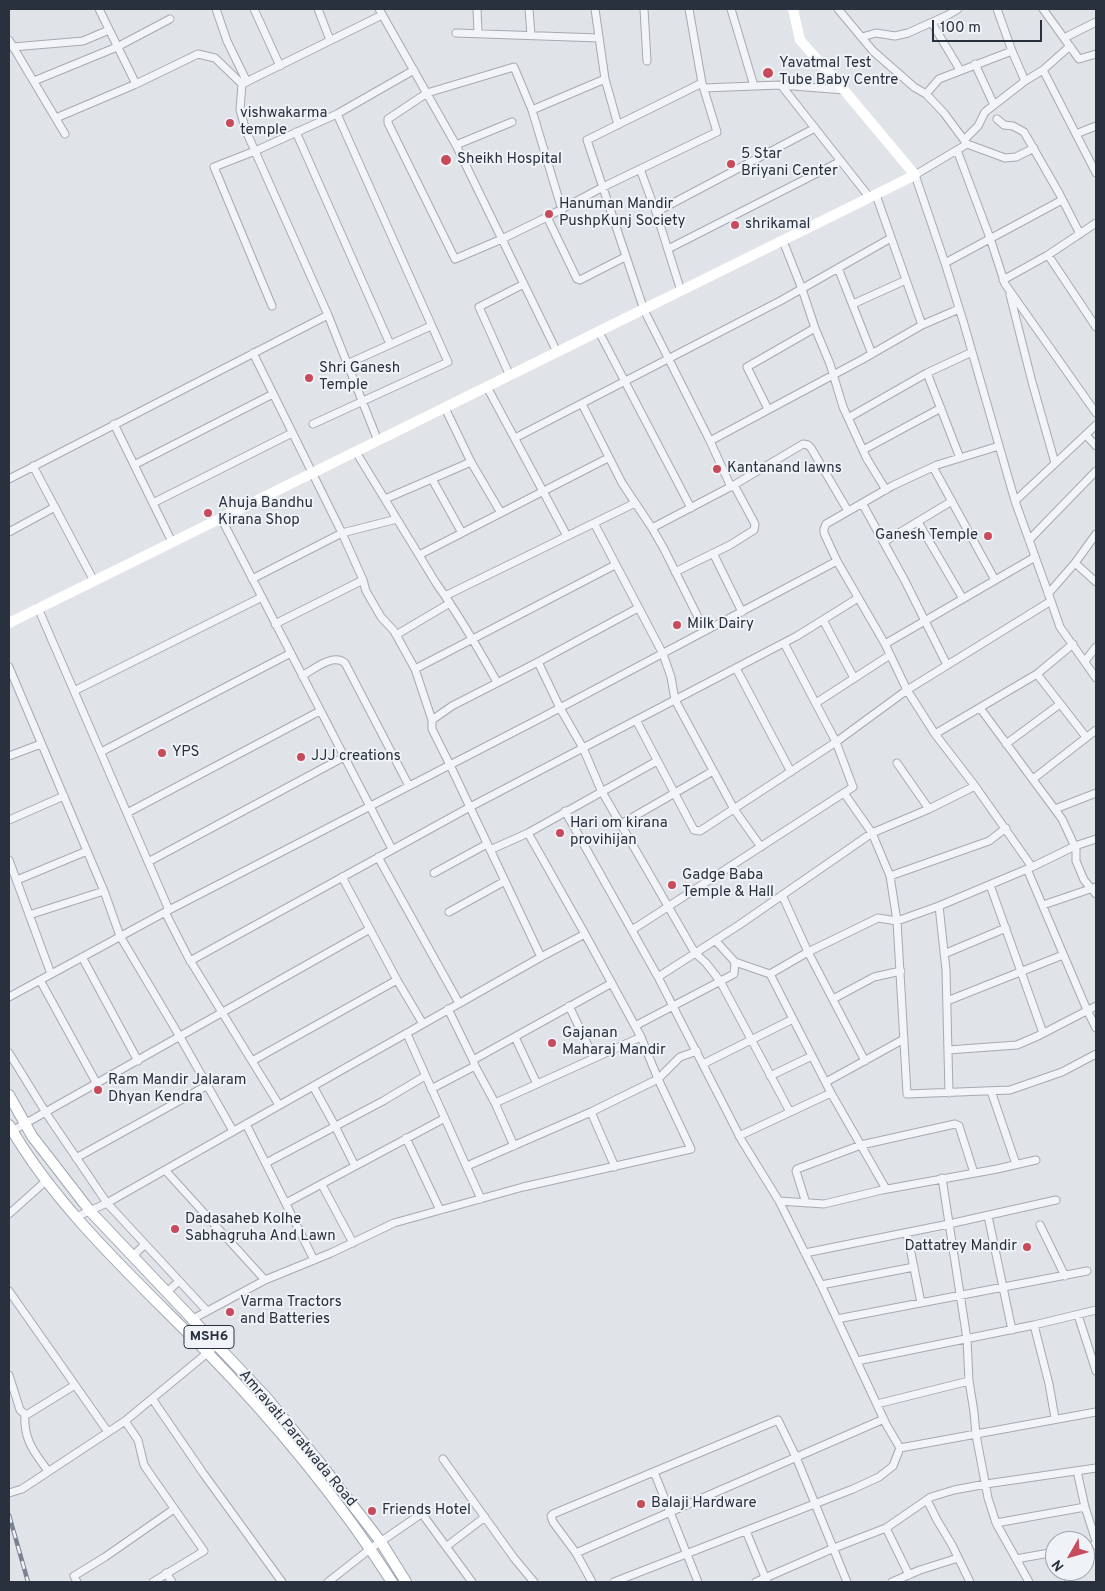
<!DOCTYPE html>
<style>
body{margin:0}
#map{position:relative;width:1105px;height:1591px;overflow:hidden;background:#e0e3e8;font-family:Overpass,sans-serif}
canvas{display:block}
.frame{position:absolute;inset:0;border:10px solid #29313f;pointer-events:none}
.north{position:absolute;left:1045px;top:1531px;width:50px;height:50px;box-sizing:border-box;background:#eff2f6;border:1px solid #a0a5ad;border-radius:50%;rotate:232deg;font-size:14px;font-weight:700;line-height:20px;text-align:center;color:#29313f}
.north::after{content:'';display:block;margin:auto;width:18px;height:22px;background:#c84b5c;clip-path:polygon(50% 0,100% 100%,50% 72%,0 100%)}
.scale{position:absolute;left:932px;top:20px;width:110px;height:22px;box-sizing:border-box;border:2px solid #29313f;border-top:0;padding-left:6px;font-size:15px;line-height:18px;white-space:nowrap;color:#29313f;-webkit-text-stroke:4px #eff2f6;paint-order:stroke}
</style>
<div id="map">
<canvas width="1105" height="1591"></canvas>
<div class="frame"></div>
<div class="north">N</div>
<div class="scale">100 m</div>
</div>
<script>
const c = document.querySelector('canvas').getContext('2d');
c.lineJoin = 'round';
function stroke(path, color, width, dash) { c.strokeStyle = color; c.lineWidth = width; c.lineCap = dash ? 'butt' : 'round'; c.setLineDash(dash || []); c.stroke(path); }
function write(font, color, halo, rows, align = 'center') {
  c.font = font + ' Overpass,sans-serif'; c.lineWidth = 4; c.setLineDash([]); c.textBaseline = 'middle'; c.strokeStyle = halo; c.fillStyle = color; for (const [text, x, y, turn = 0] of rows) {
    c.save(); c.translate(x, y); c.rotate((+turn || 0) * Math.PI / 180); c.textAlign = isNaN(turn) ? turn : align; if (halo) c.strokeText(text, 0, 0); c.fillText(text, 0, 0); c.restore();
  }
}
const street = new Path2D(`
 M99,9L136,84
 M216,9L227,41L247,82
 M254,9L280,66
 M318,9L330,40
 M379,9L456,145L557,352
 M477,9L478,33
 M529,9L531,35
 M595,9L605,79L618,125
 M644,9L647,61
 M731,9L754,86L781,85L870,198
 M838,9L873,51L914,87L926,94L944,113L967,144L1005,158L1016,157L1034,148
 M997,9L1012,51L1025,81
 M1043,9L1079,59L1096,54
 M932,23L960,70
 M456,33L599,38
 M862,37L876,33L895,36L908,33L948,15L958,9
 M1064,38L1096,22
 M9,40L65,134
 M13,47L83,41L109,30
 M975,64L994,105
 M1043,70L1096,173
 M34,81L117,47L170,19
 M702,83L587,140L644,310L710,441L731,487
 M242,84L240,110L246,131L328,315L378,441
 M242,84L382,15
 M781,85L844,90
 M704,88L754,86
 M926,94L939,79L1012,51
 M532,110L605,79
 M56,118L136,84L198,54L215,58L242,84
 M997,119L1004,125L1013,126L1024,132L1059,193L1080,234
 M296,132L390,344
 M1076,134L1096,126
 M964,140L978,126L985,112L1025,81L1043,70L1070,46
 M456,145L512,122
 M957,150L990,238L1005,284L1096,413
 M640,169L656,212L681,291
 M876,195L922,325
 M562,210L532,110L514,67L427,93L388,119V123L455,259L502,239L547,217L603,187L717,132L702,83L689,9
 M656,212L815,128
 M547,217L577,279L580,280L625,257
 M783,241L802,289L815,328L830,364L843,407L867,459L886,490
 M668,249L841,161
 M1048,255L1096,327
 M945,263L1062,200
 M838,268L872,354
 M1003,280L1048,255L1096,223
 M1010,295L1032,382L1055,463
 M853,304L906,280
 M272,306L214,167L255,151L337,114L414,70
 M599,332L691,508
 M253,353L342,533L363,580L366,591L381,617L394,631L415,669L432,720
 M347,364L431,326
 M927,373L960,458
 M510,376L479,307L524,284
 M487,387L567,536
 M582,404L622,483L652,528L664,549L705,631
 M445,408L471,462L501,513
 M768,409L747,367L815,328
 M848,418L927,373L972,352
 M114,424L172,542
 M313,424L448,362L337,114
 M1086,435L1096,446
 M515,438L782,300L891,238
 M710,441L863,359L922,325L959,309
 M863,450L941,408
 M356,452L436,583C459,615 478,648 497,682
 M134,465L273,394
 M33,466L94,581
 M933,467L995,580
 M9,479L328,315
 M432,479L462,533
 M385,499L471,462
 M1015,501L1096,425
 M153,503L292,433
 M862,503L905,581L947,665
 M221,518L392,849
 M918,522L963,599
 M594,523L663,654L671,677L675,700L734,809L761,847
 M652,528L734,485L803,444L808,445L811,448L848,511
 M9,532L55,507
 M1029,540L1096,471
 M884,542L952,501
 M713,553L742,612
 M419,555L608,458
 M1075,563L1096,582
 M675,572L730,545L754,530L755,524L734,485
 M252,579L342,533L397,519
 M1048,594L1075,563L1096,534
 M445,596L635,503
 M1051,601L1060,627L1096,678
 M38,608L169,910
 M823,620L854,678
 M275,624L363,580
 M396,635L450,603
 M885,644L1035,557
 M1085,661L1096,647
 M538,662L560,708L583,748L601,790L695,953L706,963L720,981L790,1112
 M9,667L104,891L120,936L180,1037L233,1131
 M736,668L791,772
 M415,669L615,565
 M1037,674L1086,737
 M302,676C314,669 333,653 345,663L409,786
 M74,691L262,597
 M816,703L890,655
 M980,708L1062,819L1076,849V861L1084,880L1096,894
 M636,720L694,830L700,831L836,742L907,690L885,644L837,561L824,533V529L826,524L892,486L937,465L999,446
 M935,734L1037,674L1073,644
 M1006,744L1060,704
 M101,752L291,653
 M9,756L41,744
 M897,763L929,809
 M1033,779L1096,730
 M975,786L1032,867
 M844,793L872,833L890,876L897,921L907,1094L1010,1090L1062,1072L1096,1054
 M1055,809L1096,793
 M565,811L658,977
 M127,813L320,711
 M9,820L64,796
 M621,824L713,771
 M490,850L528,833L657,761
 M378,857L459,1003
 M9,860L51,974
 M148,862L344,757
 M1027,869L1087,1010L1096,1028
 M434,873L487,844
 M890,876L989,841L1006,828
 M17,880L87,851
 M990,885L1043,1033
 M782,895L808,952L865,1061
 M1043,905L1096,887
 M939,906L946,970L949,1093
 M165,912L188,957L279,1105
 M449,912L505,881
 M29,915L104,891
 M632,930L853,787L836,742L784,643
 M715,940L735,962
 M944,954L1006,928
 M82,957L138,1061
 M541,957L450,765L432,729V720L452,706L538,662L638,608
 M190,961L470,807L797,636L858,598
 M770,974L831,1093L886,1189
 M40,980L97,1084
 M9,997L169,910L539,719L837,561
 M833,999L874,977L901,971
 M947,1001L1063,955
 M569,1006L594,1058
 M448,1009L473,1060L475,1066L495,1103L514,1146
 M423,1024L541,957L585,934
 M635,1026L734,974L735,962L770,974L808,952L878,918L897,921L939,906L1032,867L1075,846L1096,839
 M407,1034L481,1199
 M515,1037L537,1084
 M948,1050L1017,1045L1040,1035L1096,1006
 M9,1053L48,1116L107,1203L207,1311
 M473,1060L612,983
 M252,1061L397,980
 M703,1064L793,1019
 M770,1076L812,1056
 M826,1082L904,1039
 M313,1086L335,1126L355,1166
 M431,1089L475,1066
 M991,1091L1016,1164
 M495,1103L641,1037
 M591,1112L615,1167
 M246,1124L314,1260
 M12,1131L370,929
 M739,1136L831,1093
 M406,1138L440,1210
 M76,1158L206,1086
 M266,1163L383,1101L425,1076
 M467,1166L591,1112L658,1079L680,1057L697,1051
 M165,1170L265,1280
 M942,1178L967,1339L969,1381L974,1412L976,1435L988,1498L996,1523L1029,1582
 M322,1185L353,1243
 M779,1201L824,1204L882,1190L997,1169L1036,1160
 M286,1203L445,1118
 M806,1203L796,1171L797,1169L861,1145L955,1124L959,1126L974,1173
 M9,1214L47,1180
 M988,1216L1012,1330
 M76,1217L107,1203L165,1170L423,1024L397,980L342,877
 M1040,1225L1065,1276
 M907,1233L921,1303
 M805,1253L949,1224L1056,1200
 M132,1257L145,1244
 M821,1285L914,1267
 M9,1291L108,1432
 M166,1293L179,1281
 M1078,1315L1096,1371
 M837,1319L1087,1271
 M191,1320L265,1280L331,1253L394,1223L523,1187L691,1149L658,1079L641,1037L585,934L528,833
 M1034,1325L1049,1384L1055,1418
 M857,1361L1034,1325L1096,1310
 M9,1375L20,1410L25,1414H28L75,1385
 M153,1400L203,1473L282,1582
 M877,1404L969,1381
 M25,1414C23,1439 34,1452 48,1471
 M125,1421L138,1440L144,1465L148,1471L204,1551L153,1582
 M900,1448L1096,1412
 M443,1459L514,1558L534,1582
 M1077,1471L1085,1507L1096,1541
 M654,1472L698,1582
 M9,1493L22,1489L125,1421L217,1345
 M927,1500L937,1520L952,1545L970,1582
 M996,1523L1085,1507
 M886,1528L909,1575
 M746,1531L767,1582
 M447,1546L485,1517
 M1085,1547L1096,1545
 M576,1553L884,1419
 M1016,1559L1055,1552
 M1064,1571L1070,1582
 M166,1573L172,1582
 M77,1582L74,1576L105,1557L174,1509
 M328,1582L370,1549L421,1514L423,1515L472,1582
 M592,1582L576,1553L553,1522L551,1516L553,1514L778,1420L796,1457L847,1582
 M614,1582L853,1489L879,1477L893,1466L900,1448L886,1424L823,1289L779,1201L742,1141L658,977L739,925L872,833L929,809L975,786L935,734L907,690L1051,601L1015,501L964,324L945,263L915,175L967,144
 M756,1582L834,1548L886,1528L931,1497L954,1490L986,1484L1096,1468
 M892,1582L920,1570L958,1558`);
const primary = new Path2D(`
 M9,1095L32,1136L90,1211L266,1397L320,1463L381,1542L406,1582
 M9,1125C57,1209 137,1281 205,1350C274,1421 338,1498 392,1582`);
stroke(street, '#a5aab2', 9);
stroke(primary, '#a0a7b3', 12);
stroke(street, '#f2f4f7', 7);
stroke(new Path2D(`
 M9,623L915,175L844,90L800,40L793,9`), '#fff', 10);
stroke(primary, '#fff', 10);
const rail = new Path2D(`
 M9,1515L28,1582`);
stroke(rail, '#7a8291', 4.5);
stroke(rail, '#eff2f6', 2.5, [8]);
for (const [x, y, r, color] of [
 [768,73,6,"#c84b5c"],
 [230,123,5,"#c84b5c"],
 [446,160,6,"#c84b5c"],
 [731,164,5,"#c84b5c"],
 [549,214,5,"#c84b5c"],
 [735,225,5,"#c84b5c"],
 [309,378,5,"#c84b5c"],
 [717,469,5,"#c84b5c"],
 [208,513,5,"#c84b5c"],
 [988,536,5,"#c84b5c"],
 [677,625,5,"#c84b5c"],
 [162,753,5,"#c84b5c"],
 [301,757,5,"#c84b5c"],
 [560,833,5,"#c84b5c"],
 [672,885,5,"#c84b5c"],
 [552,1043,5,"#c84b5c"],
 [98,1090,5,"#c84b5c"],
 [175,1229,5,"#c84b5c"],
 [1027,1247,5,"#c84b5c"],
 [230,1312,5,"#c84b5c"],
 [641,1504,5,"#c84b5c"],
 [372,1511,5,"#c84b5c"]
]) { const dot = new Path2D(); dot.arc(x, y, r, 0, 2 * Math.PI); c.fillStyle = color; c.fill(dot); stroke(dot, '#eff2f6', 2); }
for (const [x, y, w] of [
 [209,1337,50]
]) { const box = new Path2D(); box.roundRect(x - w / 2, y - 11.5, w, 23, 4); c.fillStyle = '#eff2f6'; c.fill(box); stroke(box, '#29313f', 1); }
write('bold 14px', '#29313f', null, [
 ["MSH6",209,1337]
]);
write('15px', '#29313f', '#eff2f6', [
 ["Yavatmal Test",779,64],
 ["Tube Baby Centre",779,81],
 ["vishwakarma",240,114],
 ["temple",240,131],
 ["5 Star",741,155],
 ["Briyani Center",741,172],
 ["Sheikh Hospital",457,160],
 ["Hanuman Mandir",559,205],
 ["PushpKunj Society",559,222],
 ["shrikamal",745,225],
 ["Shri Ganesh",319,369],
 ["Temple",319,386],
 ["Kantanand lawns",727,469],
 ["Ahuja Bandhu",218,504],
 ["Kirana Shop",218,521],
 ["Ganesh Temple",978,536,"right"],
 ["Milk Dairy",687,625],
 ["YPS",172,753],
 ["JJJ creations",311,757],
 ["Hari om kirana",570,824],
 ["provihijan",570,841],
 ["Gadge Baba",682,876],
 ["Temple & Hall",682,893],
 ["Gajanan",562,1034],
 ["Maharaj Mandir",562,1051],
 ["Ram Mandir Jalaram",108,1081],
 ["Dhyan Kendra",108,1098],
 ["Dadasaheb Kolhe",185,1220],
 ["Sabhagruha And Lawn",185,1237],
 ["Dattatrey Mandir",1017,1247,"right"],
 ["Varma Tractors",240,1303],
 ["and Batteries",240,1320],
 ["Balaji Hardware",651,1504],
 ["Friends Hotel",382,1511]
], 'left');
write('15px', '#29313f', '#eff2f6', [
 ["Amravati Paratwada Road",297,1439,50]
]);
</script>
